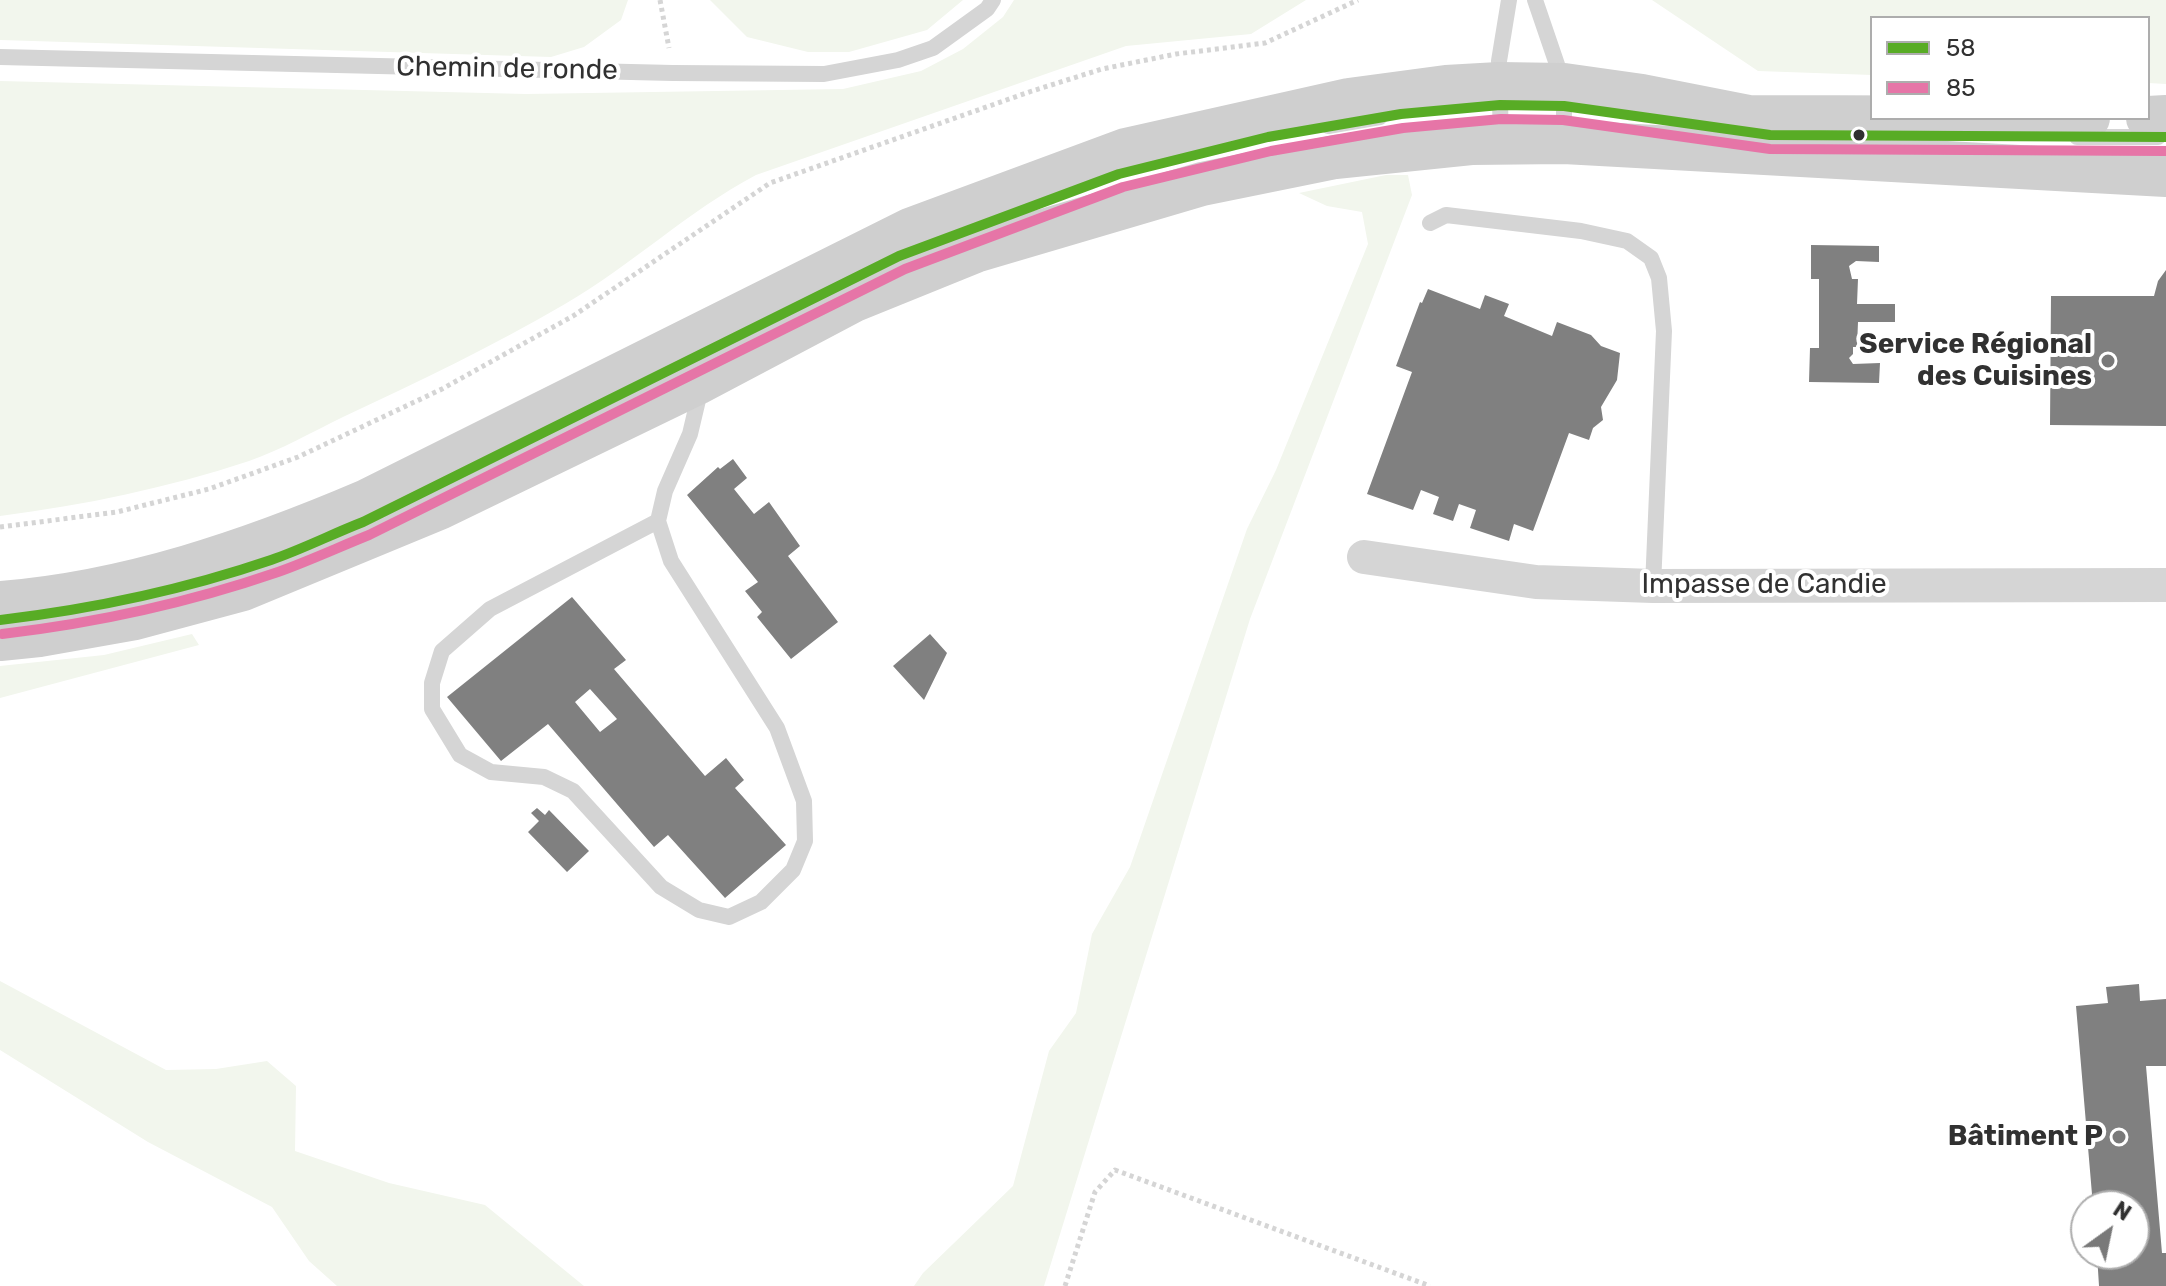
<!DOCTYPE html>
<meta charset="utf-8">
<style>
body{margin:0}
#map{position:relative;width:2166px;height:1286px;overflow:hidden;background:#fff;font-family:Rubik,sans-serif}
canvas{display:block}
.legend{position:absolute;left:1870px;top:16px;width:280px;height:104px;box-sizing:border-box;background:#fff;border:2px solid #adadad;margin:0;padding:10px 14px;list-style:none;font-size:24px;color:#313131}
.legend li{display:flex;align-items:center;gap:16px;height:40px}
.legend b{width:40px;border:2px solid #adadad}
.north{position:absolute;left:2070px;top:1190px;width:80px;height:80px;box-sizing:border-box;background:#fff;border:2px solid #adadad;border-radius:50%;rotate:33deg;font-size:22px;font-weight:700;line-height:32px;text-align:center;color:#313131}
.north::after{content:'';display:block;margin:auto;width:28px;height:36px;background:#797979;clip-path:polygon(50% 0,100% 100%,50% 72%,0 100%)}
</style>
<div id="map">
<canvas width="2166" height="1286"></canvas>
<ul class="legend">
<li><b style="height:10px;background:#58ac25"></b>58</li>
<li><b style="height:10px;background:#e675a7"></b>85</li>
</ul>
<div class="north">N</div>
</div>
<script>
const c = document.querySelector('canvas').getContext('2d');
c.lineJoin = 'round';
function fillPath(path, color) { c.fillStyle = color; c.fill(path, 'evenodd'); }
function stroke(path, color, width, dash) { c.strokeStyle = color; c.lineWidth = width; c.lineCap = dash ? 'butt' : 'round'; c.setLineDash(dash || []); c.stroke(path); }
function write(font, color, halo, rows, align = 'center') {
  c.font = font + ' Rubik,sans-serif'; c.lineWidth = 8; c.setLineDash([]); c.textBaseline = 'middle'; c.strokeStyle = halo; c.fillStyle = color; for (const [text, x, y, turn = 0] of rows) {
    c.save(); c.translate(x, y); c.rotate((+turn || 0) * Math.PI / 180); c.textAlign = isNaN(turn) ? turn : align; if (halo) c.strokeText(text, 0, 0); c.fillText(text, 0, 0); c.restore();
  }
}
fillPath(new Path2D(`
 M0,0H628L621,20L584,47L551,57L0,40Z
 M710,0H963L927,30L849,52H808L747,37Z
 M1014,0H1306L1251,34L1126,46L756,175C688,211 632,265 565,304C493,346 418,382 343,417C312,432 281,450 249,461C167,488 85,505 0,516V81L526,94L843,89L921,71L963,49L1003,17Z
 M1652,0H2166V84L2148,83V18H1872V75L1758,71Z
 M1386,175H1408L1412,195L1250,619L1044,1286H914L923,1273L1013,1186L1049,1051L1076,1013L1092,934L1130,867L1247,529L1276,470L1368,244L1362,212L1327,206L1299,193Z
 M192,634L199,645L0,698V666L104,655Z
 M0,981L166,1070L216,1069L267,1061L296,1086L295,1151L389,1183L485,1205L584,1286H337L309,1261L272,1207L148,1142L0,1050Z`), '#f2f6ed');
fillPath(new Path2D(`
 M1811,245L1879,246V262L1856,261L1849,266L1852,279H1858L1857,304H1895V322H1858L1857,347H1853V354L1849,358L1853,364L1880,363L1879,383L1809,382L1810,348H1819V279H1811Z
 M2166,270V426L2050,425L2051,296H2154L2158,281Z
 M1428,289L1480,309L1485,295L1509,304L1504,316L1552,336L1557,322L1591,335L1601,346L1620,353L1617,380L1601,407L1603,420L1593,428L1589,440L1569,433L1533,531L1514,524L1509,541L1470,528L1476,510L1459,504L1453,521L1433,514L1439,497L1421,490L1413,510L1367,494L1412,372L1396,366L1420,302L1422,303Z
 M733,459L747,478L734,489L754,514L769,502L800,546L788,556L838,622L791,659L757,617L762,612L745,591L758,582L687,495L718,467L720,469Z
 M572,597L626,660L614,669L705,776L726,758L744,780L735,788L786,845L725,898L668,835L654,847L548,724L501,761L447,697ZM590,689L617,719L600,732L575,702Z
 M930,634L947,653L924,700L893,666Z
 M537,808L545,815L549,810L589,851L567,872L528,832L539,821L531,813Z
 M2139,984L2140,1001L2166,999V1066H2146L2162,1253H2166V1286H2099L2097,1254H2134V1206H2093L2076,1006L2108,1003L2106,987Z`), '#808080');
stroke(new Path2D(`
 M660,0L669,48
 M0,527L117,512L209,489L298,457L442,389L573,316L770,183L1032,91L1102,69L1176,54L1265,43L1358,0
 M1065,1286L1095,1192L1115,1170L1430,1286`), '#d5d5d5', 5, [4, 4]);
stroke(new Path2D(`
 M1535,0L1564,85V140
 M0,57L673,73L824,74L898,60L933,48L987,9L993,0
 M1328,126L1380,117
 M2077,137H2158
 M1501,142L1499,61L1509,0
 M1430,223L1446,215L1581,231L1627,241L1651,258L1659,278L1664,331L1653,586
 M658,521L490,609L442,651L432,683V709L460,755L491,772L544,777L573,791L661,887L699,910L729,917L761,902L793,870L805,841L804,801L777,728L671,561L658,521L665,491L690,434L699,396L698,386`), '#d5d5d5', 16);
stroke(new Path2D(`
 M1364,557L1536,582L1653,586L2166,585`), '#d5d5d5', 34);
stroke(new Path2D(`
 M2148,118L2166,117
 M0,603C127,593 250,551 367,501L910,230L1126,150L1349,100L1446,87L1499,84L1564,85L1642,96L1749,117L2088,118
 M0,639L39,635L135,618L243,589L439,508L697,383L854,300L975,251L1202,184L1335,157L1471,143L1564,142L2166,175`), '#cfcfcf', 44);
stroke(new Path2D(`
 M0,620C93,609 183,590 271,560C303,549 332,534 363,522L899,256L1119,174L1268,137L1401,114L1500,105L1564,106L1770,135L2166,137`), '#58ac25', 10);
stroke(new Path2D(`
 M2,634C96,623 188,603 278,572C309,561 339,547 369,535L905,269L1123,187L1271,151L1403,128L1501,119L1563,120L1770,149L2166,151`), '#e675a7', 10);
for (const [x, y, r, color] of [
 [1859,135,7,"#313131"],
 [2108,361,8,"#797979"],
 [2119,1137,8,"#797979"]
]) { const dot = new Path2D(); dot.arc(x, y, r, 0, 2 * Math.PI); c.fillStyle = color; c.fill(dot); stroke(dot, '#fff', 3); }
write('28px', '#313131', '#fff', [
 ["Chemin de ronde",507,69,1],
 ["Impasse de Candie",1764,585]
]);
write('bold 28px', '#313131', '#fff', [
 ["Service Régional",2092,345],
 ["des Cuisines",2092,377],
 ["Bâtiment P",2103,1137]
], 'right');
</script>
